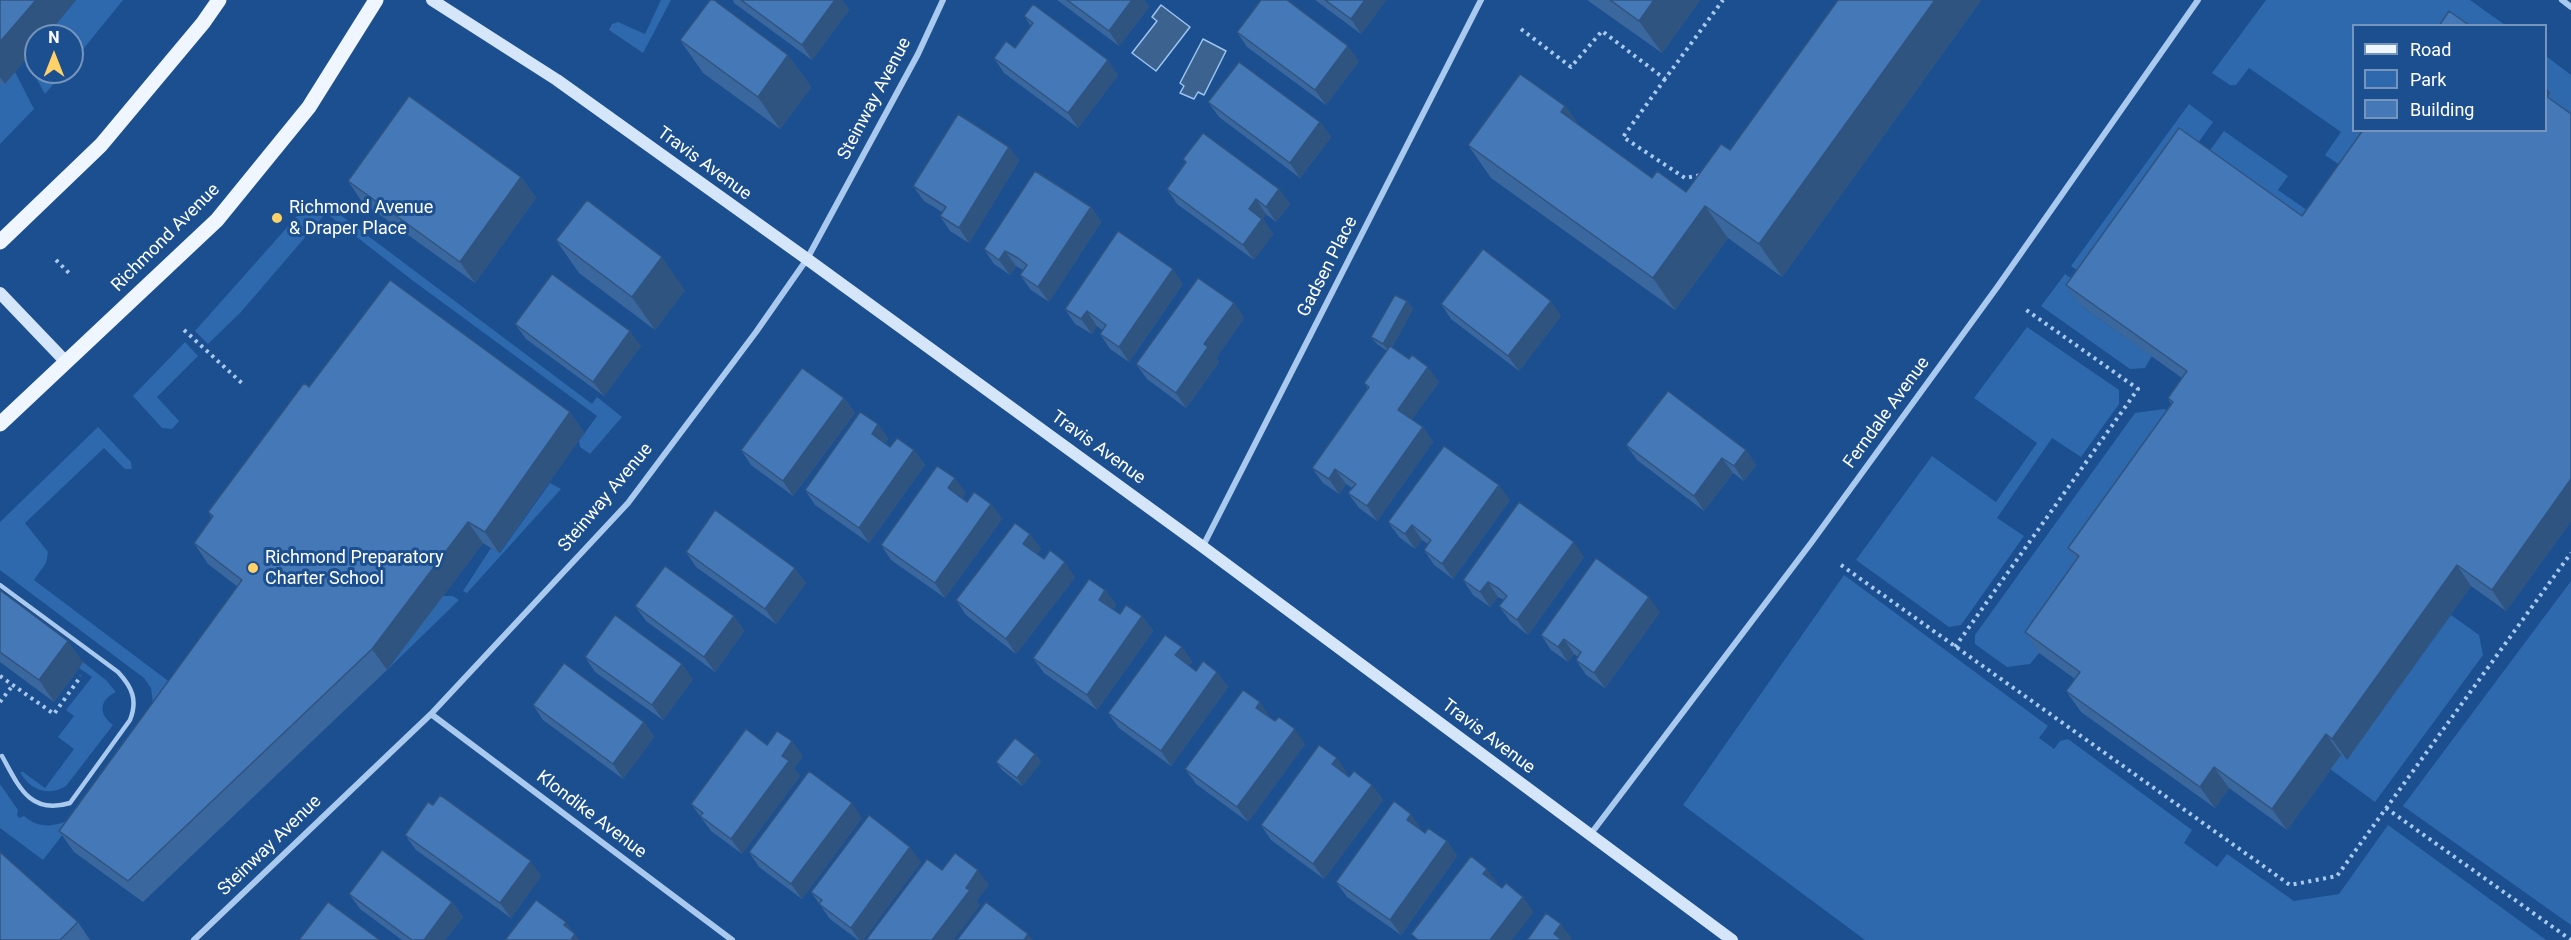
<!DOCTYPE html>
<style>
body{margin:0}
#map{position:relative;width:2571px;height:940px;overflow:hidden;background:#1b4f8f;font-family:Roboto,sans-serif}
canvas{display:block}
.legend{position:absolute;left:2352px;top:24px;width:195px;height:108px;box-sizing:border-box;background:#1b4f8f;border:2px solid #7695bc;margin:0;padding:8px 10px;list-style:none;font-size:18px;color:#fff}
.legend li{display:flex;align-items:center;gap:12px;height:30px}
.legend b{width:30px;border:2px solid #7695bc}
.north{position:absolute;left:24px;top:24px;width:60px;height:60px;box-sizing:border-box;background:#1b4f8f;border:2px solid #7695bc;border-radius:50%;rotate:0deg;font-size:16px;font-weight:700;line-height:24px;text-align:center;color:#fff}
.north::after{content:'';display:block;margin:auto;width:21px;height:27px;background:#ffd166;clip-path:polygon(50% 0,100% 100%,50% 72%,0 100%)}
</style>
<div id="map">
<canvas width="2571" height="940"></canvas>
<ul class="legend">
<li><b style="height:8px;background:#f0f6ff"></b>Road</li>
<li><b style="height:16px;background:#2e69ad"></b>Park</li>
<li><b style="height:16px;background:#4478b7"></b>Building</li>
</ul>
<div class="north">N</div>
</div>
<script>
const c = document.querySelector('canvas').getContext('2d');
c.lineJoin = 'round';
function fillPath(path, color) { c.fillStyle = color; c.fill(path, 'evenodd'); }
function stroke(path, color, width, dash) { c.strokeStyle = color; c.lineWidth = width; c.lineCap = dash ? 'butt' : 'round'; c.setLineDash(dash || []); c.stroke(path); }
function write(font, color, halo, rows, align = 'center') {
  c.font = font + ' Roboto,sans-serif'; c.lineWidth = 6; c.setLineDash([]); c.textBaseline = 'middle'; c.strokeStyle = halo; c.fillStyle = color; for (const [text, x, y, turn = 0] of rows) {
    c.save(); c.translate(x, y); c.rotate((+turn || 0) * Math.PI / 180); c.textAlign = isNaN(turn) ? turn : align; if (halo) c.strokeText(text, 0, 0); c.fillText(text, 0, 0); c.restore();
  }
}
fillPath(new Path2D(`
 M76,0H123L72,63V36H46Z
 M661,0H671L643,53L609,30L612,24L618,22L645,34Z
 M2266,0H2470L2505,25L2354,26V130L2393,131L2359,178L2325,155L2341,132L2249,68L2236,85H2230L2212,73Z
 M36,48V72H64L45,94L30,67L27,58Z
 M2546,56L2571,75V124L2546,106Z
 M15,72L34,109L0,144V84Z
 M2189,104L2213,122L2097,284L2071,266Z
 M2224,131L2288,176L2278,190L2327,224L2317,237L2205,157Z
 M315,196L592,404L597,397L622,417L590,454L580,447L579,441L597,416L412,280L326,213L241,312L208,344L195,331Z
 M2065,274L2091,292L2081,306L2152,356L2145,368L2130,369L2041,306Z
 M2027,327L2119,390V404L2081,457L2052,438L1997,518L2024,536L1961,625L1949,627L1856,560L1932,456L1996,502L2037,443L1974,398Z
 M185,342L198,356L157,397L179,421L172,429L162,428L133,396Z
 M2164,409L2182,419L2039,653L2030,664L2007,667L1975,644V635L2135,413Z
 M98,427L131,462L132,469H125L104,448L25,523L48,552L46,563L34,580L175,686L153,704L151,688L144,678L0,570V522Z
 M550,483L561,489L467,593L463,591L491,548L500,553Z
 M1844,575L2048,726L2039,738L2054,749L2060,741L2068,739L2192,830L2184,843L2217,867L2227,854L2294,901L2339,894L2388,825L2546,940H1865L1683,805Z
 M2571,581V925L2403,806Z
 M443,596H453L459,600L387,670Z
 M2451,615L2479,635L2483,655L2375,802L2330,769L2341,755L2347,759Z
 M83,662L106,680L116,692C99,700 98,714 113,725L66,786C48,797 30,790 20,772H23L45,788L74,749L58,737L74,716L66,710L92,677L79,668Z
 M0,784L18,810L17,815L19,818L24,816C41,831 60,826 78,815L43,860L0,828Z`), '#2e69ad');
const water = new Path2D(`
 M1161,5L1190,27L1156,71L1132,53L1157,21L1152,17Z
 M1203,39L1226,51L1204,95L1198,92L1194,99L1180,93L1184,86L1180,83Z`);
fillPath(water, '#3c6290');
stroke(water, '#9cc4f0', 1.5);
stroke(new Path2D(`
 M1521,29L1571,67L1602,31L1665,79L1723,0
 M1665,79L1623,137L1685,178L1702,175
 M56,260L70,274
 M184,330L244,385
 M1841,565L2290,885L2337,876L2571,553
 M1955,647L2138,389L2025,309
 M0,676L54,714L81,676
 M0,702L13,685
 M2386,808L2571,940`), '#a9c9ee', 4, [3, 4.5]);
stroke(new Path2D(`
 M0,585L118,672C132,687 138,700 130,720L70,803C30,815 19,787 2,756`), '#a9c9ee', 4.5);
stroke(new Path2D(`
 M2562,0L2571,7
 M1203,546L1481,0
 M431,714L732,940
 M1590,835L1811,543L1998,286L2198,0
 M194,940L431,714L628,503L756,332L807,259L918,54L943,0`), '#a9c9ee', 6);
stroke(new Path2D(`
 M432,0L557,80L807,259L1203,547L1732,940
 M0,293L66,362`), '#d6e6fa', 12);
stroke(new Path2D(`
 M0,242L101,145L203,23L219,0
 M0,424L217,220L309,107L376,0`), '#f0f6ff', 15);
fillPath(new Path2D(`
 M0,0L36,36V47L5,84H0Z
 M733,0H842L849,10L812,60L734,3Z
 M1057,0H1144L1149,7L1119,46Z
 M1315,0H1386L1361,34Z
 M1587,0H1700L1662,53Z
 M1838,0H1981L1782,277L1728,238L1675,310L1491,178L1468,145L1565,106L1578,124L1652,178L1686,192L1730,150Z
 M1024,16L1118,75L1078,128L1004,73L994,58L1015,48L1031,26Z
 M1237,32L1359,61L1326,105L1247,47Z
 M680,40L788,55L811,87L780,129L703,73Z
 M2546,87L2550,93L2548,97L2571,114V521L2506,611L2471,586L2347,760L2341,755L2287,830L2229,788L2215,808L2081,712L2066,691L2075,679L2039,653L2025,632L2076,560L2068,548L2171,404L2168,398L2182,378L2081,306L2066,285L2179,128L2302,216L2363,130H2546Z
 M1208,102L1320,122L1331,137L1300,178L1219,117Z
 M1009,147L1019,161L969,243L950,231L940,216L942,212L924,201L913,186Z
 M1183,159L1279,189L1290,204L1276,222L1266,214L1263,219L1273,234L1254,260L1177,204L1167,189L1185,163Z
 M521,177L536,198L475,283L362,202L348,181Z
 M1091,207L1101,222L1049,302L1031,290L1020,275L1023,270L1016,266L1010,275L994,264L984,249Z
 M556,240L685,290L655,330L579,273Z
 M1183,284L1129,362L1110,349L1100,334L1102,330L1097,326L1092,334L1075,324L1065,309Z
 M1407,301L1413,309L1392,347L1439,382L1412,419L1423,427L1433,442L1377,521L1359,508L1348,493L1352,488L1346,484L1339,494L1323,483L1312,468L1368,389L1364,383L1387,351L1377,344L1371,337Z
 M1234,303L1244,318L1216,358L1219,362L1186,408L1147,379L1136,364Z
 M1441,304L1561,316L1519,371L1451,319Z
 M515,324L641,346L604,396L526,339Z
 M309,387L570,412L584,433L499,553L483,543L387,670L143,902L74,852L59,831L238,587L208,564L194,543L212,518L208,512Z
 M844,398L855,413L793,496L751,465L741,450Z
 M878,424L888,439L885,443L890,447L914,450L925,465L869,543L815,505L805,490Z
 M1626,445L1746,450L1756,465L1744,481L1733,473L1704,511L1637,460Z
 M966,493L962,498L967,502L991,504L1002,519L945,598L891,560L881,545Z
 M1510,500L1453,579L1434,565L1424,550L1428,544L1422,540L1415,549L1399,537L1388,522Z
 M1030,534L1041,549L1037,554L1044,559L1075,577L1016,654L966,615L956,600Z
 M686,552L806,583L776,624L696,567Z
 M1584,557L1528,635L1510,621L1499,606L1504,600L1498,597L1490,607L1473,595L1463,580Z
 M0,590L83,662L54,702L0,662Z
 M1105,590L1116,605L1113,610L1120,614L1142,616L1153,631L1097,710L1044,673L1033,658Z
 M635,606L734,616L744,631L715,672L646,621Z
 M1660,612L1605,688L1586,675L1576,660L1578,657L1574,654L1568,662L1551,650L1541,635Z
 M1182,647L1192,662L1189,665L1196,671L1217,672L1228,687L1171,766L1119,728L1108,713Z
 M585,657L693,679L663,720L595,672Z
 M533,705L644,722L654,737L623,779L543,720Z
 M1270,717V718L1305,744L1248,822L1196,784L1185,769Z
 M767,745L803,756L794,768L800,776L742,854L711,831L691,804Z
 M1035,754L1041,762L1022,786L1002,770L996,762Z
 M1347,773L1346,775L1349,777L1372,785L1383,800L1324,879L1271,840L1261,825Z
 M862,818L802,899L759,867L749,852Z
 M1421,829V830L1425,833L1447,841L1457,856L1401,935L1347,897L1336,882Z
 M405,835L541,876L511,918L416,850Z
 M921,862L863,940H858L830,919L811,892Z
 M349,894L452,902L463,917L445,940H402L360,909Z
 M78,922L90,940H0Z`), '#3a679d');
fillPath(new Path2D(`
 M36,0H76L46,36H36V47L5,84L0,77V42Z
 M835,0H842L849,10L812,60L802,45Z
 M1132,0H1144L1149,7L1119,46L1109,31Z
 M1365,0H1386L1361,34L1351,19Z
 M1654,0H1700L1662,53L1639,21Z
 M1935,0H1981L1782,277L1759,244Z
 M1348,46L1359,61L1326,105L1315,90Z
 M788,55L811,87L780,129L758,97Z
 M1108,60L1118,75L1078,128L1068,113Z
 M2546,87L2550,93L2546,100Z
 M1565,106L1588,139L1561,112Z
 M1320,122L1331,137L1300,178L1290,163Z
 M1009,147L1019,161L969,243L959,228Z
 M521,177L536,198L475,283L460,262Z
 M1279,189L1290,204L1276,222L1266,207Z
 M1256,199L1266,214L1263,219L1273,234L1254,260L1243,245L1249,209Z
 M1705,206L1728,238L1675,310L1653,278Z
 M1091,207L1101,222L1049,302L1038,287Z
 M1005,251L1016,266L1010,275L999,260Z
 M662,257L685,290L655,330L632,297Z
 M1173,269L1183,284L1129,362L1119,347Z
 M1407,301L1413,309L1389,352L1383,344Z
 M1551,301L1561,316L1519,371L1508,356Z
 M1234,303L1244,318L1216,358L1219,362L1186,408L1176,393L1204,344Z
 M1087,311L1097,326L1092,334L1081,319Z
 M630,331L641,346L604,396L593,382Z
 M1428,367L1439,382L1408,425L1398,410Z
 M844,398L855,413L793,496L783,481Z
 M570,412L584,433L499,553L485,532Z
 M878,424L888,439L882,449L872,434Z
 M1423,427L1433,442L1377,521L1367,506Z
 M914,450L925,465L869,543L859,528Z
 M1746,450L1756,465L1744,481L1734,466Z
 M1722,458L1733,473L1704,511L1694,496Z
 M1335,469L1346,484L1339,494L1329,479Z
 M955,478L966,493L958,503L948,488Z
 M2571,479V521L2506,611L2492,590Z
 M1499,485L1510,500L1453,579L1442,564Z
 M991,504L1002,519L945,598L935,583Z
 M468,522L483,543L387,670L372,649Z
 M1412,525L1422,540L1415,549L1405,534Z
 M1030,534L1041,549L1034,559L1023,544Z
 M1574,542L1584,557L1528,635L1517,620Z
 M1065,562L1075,577L1016,654L1006,639Z
 M2457,565L2471,586L2347,760L2332,739Z
 M795,568L806,583L776,624L765,609Z
 M1488,582L1498,597L1490,607L1480,592Z
 M1105,590L1116,605L1110,615L1099,600Z
 M1649,597L1660,612L1605,688L1594,673Z
 M734,616L744,631L715,672L704,657Z
 M1142,616L1153,631L1097,710L1087,695Z
 M1564,639L1574,654L1568,662L1558,647Z
 M68,641L83,662L54,702L39,680Z
 M1182,647L1192,662L1186,670L1175,655Z
 M682,664L693,679L663,720L652,705Z
 M1217,672L1228,687L1171,766L1161,751Z
 M1260,702L1270,717L1266,723L1256,708Z
 M644,722L654,737L623,779L613,764Z
 M1295,729L1305,744L1248,822L1237,807Z
 M2326,734L2341,755L2287,830L2272,809Z
 M792,741L803,756L794,768L800,776L742,854L731,839L782,756Z
 M1035,754L1041,762L1022,786L1017,778Z
 M1337,758L1347,773L1343,779L1332,764Z
 M2214,767L2229,788L2215,808L2200,787Z
 M1372,785L1383,800L1324,879L1313,864Z
 M852,803L862,818L802,899L791,884Z
 M1411,814L1421,829L1417,835L1407,820Z
 M1447,841L1457,856L1401,935L1390,920Z
 M910,847L921,862L863,940H859L851,928Z
 M531,861L541,876L511,918L500,903Z
 M1487,869L1498,884L1494,889L1483,874Z
 M978,870L989,885L977,901L980,905L954,940H932L966,888Z
 M1523,897L1534,912L1512,940H1490Z
 M452,902L463,917L445,940H424Z
 M566,922L575,934L580,940H571L564,925Z
 M1561,924L1572,939L1571,940H1558L1554,934Z
 M1028,934L1033,940H1024Z`), '#305480');
const building = new Path2D(`
 M0,0H36L0,42Z
 M710,0H714L788,55L758,97L680,40Z
 M741,0H835L802,45Z
 M1067,0H1132L1109,31Z
 M1261,0H1287L1348,46L1315,90L1237,32Z
 M1325,0H1365L1351,19Z
 M1610,0H1654L1639,21Z
 M1838,0H1935L1759,244L1705,206L1653,278L1468,145L1520,74L1565,106L1561,112L1652,178L1657,171L1686,192L1721,144L1730,150Z
 M1033,4L1108,60L1068,113L994,58L1006,41L1015,48L1033,23L1024,16Z
 M2449,11L2470,26H2439Z
 M1239,62L1320,122L1290,163L1208,102Z
 M409,96L521,177L460,262L348,181Z
 M2546,96L2571,114V479L2492,590L2457,565L2332,739L2326,734L2272,809L2214,767L2200,787L2066,691L2080,672L2025,632L2079,556L2068,548L2173,402L2168,398L2187,371L2066,285L2179,128L2302,216L2363,130H2546Z
 M958,114L1009,147L959,228L940,216L946,207L913,186Z
 M1203,133L1279,189L1266,207L1256,199L1249,209L1262,219L1243,245L1167,189L1186,162L1183,159Z
 M1035,171L1091,207L1038,287L1020,275L1027,265L1018,258L1005,251L999,260L984,249Z
 M587,200L662,257L632,297L556,240Z
 M1118,231L1173,269L1119,347L1100,334L1106,325L1087,311L1081,319L1065,309Z
 M1483,249L1551,301L1508,356L1441,304Z
 M552,274L630,331L593,382L515,324Z
 M1198,278L1234,303L1204,344L1208,347L1176,393L1136,364Z
 M390,280L570,412L485,532L468,522L372,649L128,881L59,831L242,580L194,543L213,516L208,512L304,383L309,387Z
 M1395,295L1407,301L1383,344L1371,337Z
 M1390,346L1409,359L1412,355L1428,367L1398,410L1423,427L1367,506L1348,493L1356,484L1335,469L1329,479L1312,468L1369,387L1364,383Z
 M802,368L844,398L783,481L741,450Z
 M1668,391L1746,450L1734,466L1722,458L1694,496L1626,445Z
 M860,412L878,424L872,434L890,447L897,438L914,450L859,528L805,490Z
 M1444,446L1499,485L1442,564L1424,550L1431,540L1412,525L1405,534L1388,522Z
 M937,466L955,478L948,488L967,502L974,492L991,504L935,583L881,545Z
 M1519,502L1574,542L1517,620L1499,606L1507,596L1498,588L1488,582L1480,592L1463,580Z
 M715,510L795,568L765,609L686,552Z
 M1015,523L1030,534L1023,544L1044,559L1050,550L1065,562L1006,639L956,600Z
 M1596,558L1649,597L1594,673L1576,660L1581,652L1564,639L1558,647L1541,635Z
 M665,566L734,616L704,657L635,606Z
 M1089,579L1105,590L1099,600L1120,614L1126,605L1142,616L1087,695L1033,658Z
 M0,590L68,641L39,680L0,652Z
 M615,615L682,664L652,705L585,657Z
 M1165,635L1182,647L1175,655L1196,671L1203,661L1217,672L1161,751L1108,713Z
 M564,663L644,722L613,764L533,705Z
 M1243,690L1260,702L1256,708L1275,721L1279,717L1295,729L1237,807L1185,769Z
 M746,729L767,745L777,731L792,741L782,756L789,761L731,839L700,816L703,813L691,804Z
 M1015,738L1035,754L1017,778L996,762Z
 M1319,745L1337,758L1332,764L1349,777L1354,771L1372,785L1313,864L1261,825Z
 M809,771L852,803L791,884L749,852Z
 M440,795L531,861L500,903L405,835L428,802L433,805Z
 M1394,801L1411,814L1407,820L1425,833L1428,828L1447,841L1390,920L1336,882Z
 M869,815L910,847L851,928L819,904L822,900L811,892Z
 M382,850L452,902L424,940H412L349,894Z
 M0,852L78,922L60,940H0Z
 M955,853L978,870L966,888L970,890L932,940H866L927,859L942,870Z
 M1471,856L1487,869L1483,874L1502,888L1506,883L1523,897L1490,940H1418L1411,934Z
 M536,900L566,922L564,925L575,934L571,940H505Z
 M328,902L380,940H299Z
 M986,902L1028,934L1024,940H957Z
 M1546,913L1561,924L1554,934L1562,940H1527Z`);
fillPath(building, '#4478b7');
stroke(building, '#305480', 1.5);
for (const [x, y, r, color] of [
 [277,218,6,"#ffd166"],
 [253,568,6,"#ffd166"]
]) { const dot = new Path2D(); dot.arc(x, y, r, 0, 2 * Math.PI); c.fillStyle = color; c.fill(dot); stroke(dot, '#1b4f8f', 2); }
write('18px', '#fff', '#1b4f8f', [
 ["Steinway Avenue",875,99,-62],
 ["Travis Avenue",704,164,36],
 ["Richmond Avenue",166,238,-45],
 ["Gadsen Place",1328,267,-63],
 ["Ferndale Avenue",1887,413,-54],
 ["Travis Avenue",1098,448,36],
 ["Steinway Avenue",606,498,-50],
 ["Travis Avenue",1488,737,37],
 ["Klondike Avenue",591,815,37],
 ["Steinway Avenue",270,846,-44]
]);
write('18px', '#fff', '#1b4f8f', [
 ["Richmond Avenue",289,208],
 ["& Draper Place",289,229],
 ["Richmond Preparatory",265,558],
 ["Charter School",265,579]
], 'left');
</script>
